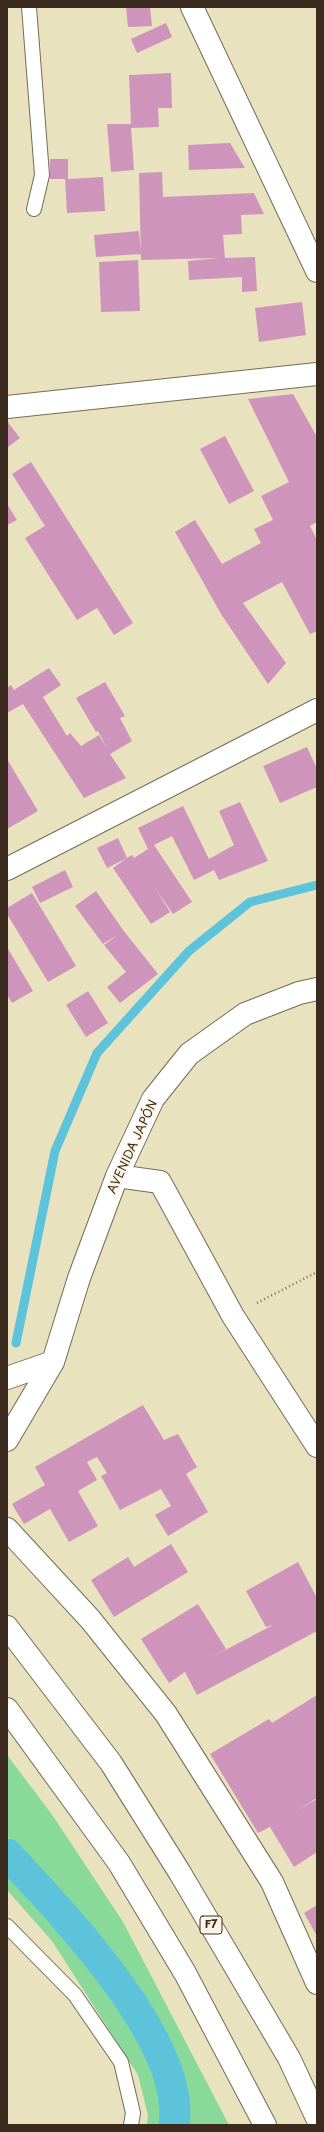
<!DOCTYPE html>
<meta charset="utf-8">
<style>
body{margin:0}
#map{position:relative;width:324px;height:2132px;overflow:hidden;background:#e9e2be;font-family:"Playpen Sans",sans-serif}
canvas{display:block}
.frame{position:absolute;inset:0;border:8px solid #3b2a1e;pointer-events:none}
</style>
<div id="map">
<canvas width="324" height="2132"></canvas>
<div class="frame"></div>
</div>
<script>
const c = document.querySelector('canvas').getContext('2d');
c.lineJoin = 'round';
function fillPath(path, color) { c.fillStyle = color; c.fill(path, 'evenodd'); }
function stroke(path, color, width, dash) { c.strokeStyle = color; c.lineWidth = width; c.lineCap = dash ? 'butt' : 'round'; c.setLineDash(dash || []); c.stroke(path); }
function write(font, color, halo, rows, align = 'center') {
  c.font = font + ' "Playpen Sans",sans-serif'; c.lineWidth = 3.5; c.setLineDash([]); c.textBaseline = 'middle'; c.strokeStyle = halo; c.fillStyle = color; for (const [text, x, y, turn = 0] of rows) {
    c.save(); c.translate(x, y); c.rotate((+turn || 0) * Math.PI / 180); c.textAlign = isNaN(turn) ? turn : align; if (halo) c.strokeText(text, 0, 0); c.fillText(text, 0, 0); c.restore();
  }
}
fillPath(new Path2D(`
 M7,1755L53,1816L123,1922L229,2125H184L183,2093L168,2041L145,2003L92,1929L7,1836Z
 M7,1867L54,1919L119,2001L154,2056L164,2092V2125H147L148,2115L138,2075L52,1941L7,1890Z`), '#88d99a');
stroke(new Path2D(`
 M16,1343L55,1151L97,1053L189,951L250,902L317,885`), '#5dc3da', 9);
stroke(new Path2D(`
 M7,1854C61,1912 187,2042 174,2125`), '#5dc3da', 31);
fillPath(new Path2D(`
 M126,7H150L152,26L128,27Z
 M166,23L172,37L137,53L131,39Z
 M171,73L172,108H158L159,127L131,128L134,170L111,172L107,124H131L129,75Z
 M230,143L245,168L189,170L188,145Z
 M50,159H68V179L103,177L105,211L67,213L65,179H50Z
 M162,172L163,197L254,193L264,214L241,215L242,234L223,235L225,258L255,257L257,291L242,292V277L189,280L188,261L219,258L141,260L139,173Z
 M139,231L141,254L96,257L94,235Z
 M138,260L140,311L101,312L99,262Z
 M302,302L306,335L259,342L255,308Z
 M293,394L317,437V522L310,526L317,540V631L310,634L282,582L243,603L286,663L268,684L221,614L175,532L195,520L222,564L261,543L254,529L273,520L261,496L289,482L248,399Z
 M7,421L20,438L7,448Z
 M225,436L254,491L229,504L200,449Z
 M31,462L133,623L114,635L97,608L77,620L25,538L45,526L12,474Z
 M7,504L17,520L7,525Z
 M49,668L61,685L43,697L67,736L70,733L81,746L99,735L108,750L98,731L96,732L76,698L105,682L125,716L120,718L132,741L110,754L126,778L84,798L23,704L7,713V688L11,685L14,690Z
 M307,747L317,769V787L280,803L263,766Z
 M7,759L38,811L7,829Z
 M240,802L268,861L219,880L214,870L194,880L172,836L154,845L192,902L173,914L155,888L170,912L151,924L113,868L127,858L132,855L134,858L148,849L138,828L183,806L209,859L234,845L219,811Z
 M118,838L127,858L107,868L97,848Z
 M65,870L73,887L40,903L32,887Z
 M96,891L123,930L158,974L120,1003L107,987L126,972L104,945L119,934L103,944L75,906Z
 M32,893L76,966L48,982L7,914V908Z
 M7,947L33,991L12,1003L7,995Z
 M88,991L108,1023L86,1037L66,1005Z
 M143,1405L164,1440L178,1434L197,1467L186,1474L208,1512L168,1536L155,1515L171,1506L161,1489L120,1510L101,1476L107,1473L97,1457L87,1462L97,1480L78,1491L98,1526L69,1542L50,1509L24,1524L12,1504L45,1485L35,1467Z
 M171,1544L188,1572L114,1617L91,1580L128,1557L134,1567Z
 M298,1562L317,1598V1631L197,1695L185,1672L169,1683L141,1639L198,1604L226,1649L212,1657L273,1625L266,1627L246,1591Z
 M317,1695V1798L296,1811L317,1799V1852L294,1867L270,1827L258,1833L210,1754L269,1719L272,1723Z
 M317,1905V1936L304,1913Z`), '#cf94bb');
const service = new Path2D(`
 M29,7L42,175L34,209
 M7,1926L75,1995L121,2062L133,2113L131,2125`);
const minor = new Path2D(`
 M192,7L317,271
 M7,407L317,374
 M7,869L317,710
 M117,1176L160,1182L233,1316L317,1446
 M7,1378L53,1362
 M7,1440L53,1362L79,1278L117,1176L153,1099L189,1054L245,1014L299,993L317,989
 M7,1529L90,1619L166,1714L272,1882L317,1983`);
const trunk = new Path2D(`
 M7,1627L111,1763L180,1873L289,2058L317,2118
 M7,1709L119,1863L185,1973L265,2125`);
stroke(service, '#786a56', 16);
stroke(minor, '#786a56', 24);
stroke(trunk, '#786a56', 24);
stroke(new Path2D(`
 M257,1303L317,1272`), '#786a56', 2.5, [1, 3]);
stroke(service, '#fff', 14);
stroke(minor, '#fff', 22);
stroke(trunk, '#fff', 22);
for (const [x, y, w] of [
 [211,1925,22]
]) { const box = new Path2D(); box.roundRect(x - w / 2, y - 9, w, 18, 3); c.fillStyle = '#fcf5e5'; c.fill(box); stroke(box, '#3b2a1e', 1); }
write('bold 11px', '#3b2a1e', null, [
 ["F7",211,1925]
]);
write('12px', '#3b2a1e', '#fcf5e5', [
 ["AVENIDA JAPÓN",133,1147,-65]
]);
</script>
